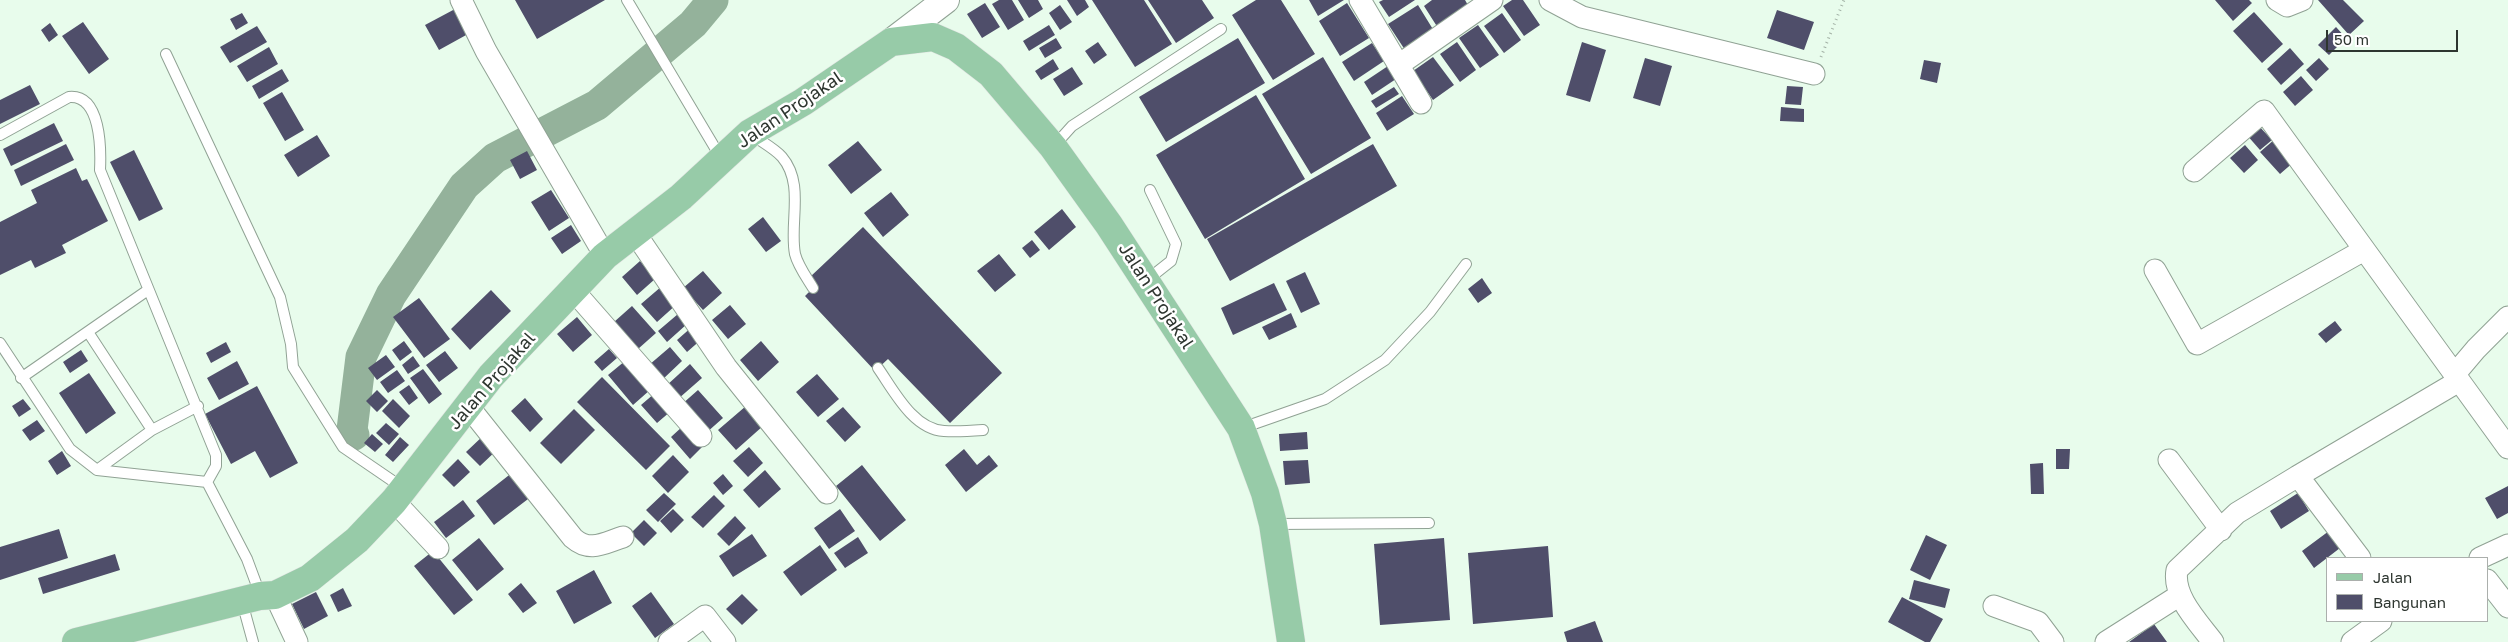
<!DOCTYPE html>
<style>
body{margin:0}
#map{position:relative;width:2508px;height:642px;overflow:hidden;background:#e8fcec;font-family:"Golos Text",sans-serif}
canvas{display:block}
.legend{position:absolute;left:2326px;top:557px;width:162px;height:65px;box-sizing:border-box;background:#fff;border:1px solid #abafac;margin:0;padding:6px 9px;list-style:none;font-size:15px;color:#2e3630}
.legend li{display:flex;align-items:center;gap:10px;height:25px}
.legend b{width:25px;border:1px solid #abafac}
.scale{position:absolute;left:2326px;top:30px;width:132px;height:22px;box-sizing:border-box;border:2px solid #2e3630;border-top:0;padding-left:6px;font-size:15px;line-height:18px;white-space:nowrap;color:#2e3630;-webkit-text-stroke:4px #fff;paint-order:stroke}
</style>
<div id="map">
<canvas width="2508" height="642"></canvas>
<ul class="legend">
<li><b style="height:6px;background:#97cba8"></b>Jalan</li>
<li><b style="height:14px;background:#4f4e6a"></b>Bangunan</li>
</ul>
<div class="scale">50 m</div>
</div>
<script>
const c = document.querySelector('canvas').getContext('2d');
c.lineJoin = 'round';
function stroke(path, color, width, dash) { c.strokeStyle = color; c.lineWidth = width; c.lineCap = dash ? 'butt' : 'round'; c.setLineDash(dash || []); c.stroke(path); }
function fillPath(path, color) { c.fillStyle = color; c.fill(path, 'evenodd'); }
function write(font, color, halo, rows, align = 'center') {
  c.font = font + ' "Golos Text",sans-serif'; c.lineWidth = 5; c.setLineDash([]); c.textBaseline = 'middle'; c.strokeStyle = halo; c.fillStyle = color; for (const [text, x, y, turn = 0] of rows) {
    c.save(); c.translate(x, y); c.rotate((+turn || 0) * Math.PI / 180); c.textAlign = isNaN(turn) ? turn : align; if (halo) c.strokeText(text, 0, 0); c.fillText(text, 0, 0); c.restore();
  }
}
stroke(new Path2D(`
 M354,435L352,430L361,357L391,295L464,186L495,158L597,105L693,24L713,0`), '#94b29b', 31);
fillPath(new Path2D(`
 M515,0H605L537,39Z
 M999,0H1012L1024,20L1008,30L992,4Z
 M1018,0H1038L1043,9L1029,18Z
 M1067,0H1085L1089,7L1077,16Z
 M1092,0H1144L1172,44L1135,67Z
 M1148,0H1202L1214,18L1176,43Z
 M1256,0H1281L1315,54L1273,80L1232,15Z
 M1309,0H1344L1318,16Z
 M1383,0H1415L1389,17L1379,2Z
 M1432,0H1465L1469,7L1438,28L1424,6Z
 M1512,0H1523L1540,25L1524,36L1503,6Z
 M2215,0H2249L2252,3L2233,21Z
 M2318,0H2343L2364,21L2349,35Z
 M985,3L1000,27L982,38L967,14Z
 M1347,3L1369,38L1340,56L1319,21Z
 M1060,5L1072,22L1060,30L1049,13Z
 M1418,5L1434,31L1405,50L1388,24Z
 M455,9L468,34L439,50L425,25Z
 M1777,10L1814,22L1804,50L1767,38Z
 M2254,12L2283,44L2262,63L2233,31Z
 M242,13L248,23L236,30L230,19Z
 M1502,13L1521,40L1504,53L1484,26Z
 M83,22L109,59L89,74L62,36Z
 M50,23L58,35L49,42L41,30Z
 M1049,25L1055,35L1029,51L1023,41Z
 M1478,25L1499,55L1480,68L1459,38Z
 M257,26L267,42L230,63L220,47Z
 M2336,27L2346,38L2329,55L2318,45Z
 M1056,38L1062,48L1045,58L1039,48Z
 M1238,38L1265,83L1166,142L1139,97Z
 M1098,42L1107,55L1094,64L1085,51Z
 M1457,42L1476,70L1460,82L1440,54Z
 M1582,42L1606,50L1590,102L1566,95Z
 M1372,43L1384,61L1354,81L1342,62Z
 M269,47L278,64L247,82L237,66Z
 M2290,48L2304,64L2281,85L2267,69Z
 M1323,57L1371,138L1311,174L1262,94Z
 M1433,57L1454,85L1433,100L1413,71Z
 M1645,58L1672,66L1660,106L1633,98Z
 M2319,58L2329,69L2316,81L2306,70Z
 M1053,59L1059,69L1041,80L1035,71Z
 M1924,60L1941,63L1937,83L1920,79Z
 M1388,66L1396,79L1372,95L1364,82Z
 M1072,67L1083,84L1064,96L1053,79Z
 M282,69L289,81L259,99L252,86Z
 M2301,76L2313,90L2295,106L2283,92Z
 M30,85L40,104L0,124V100Z
 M1787,86L1803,87L1801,105L1785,104Z
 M1394,87L1399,94L1376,108L1371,101Z
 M282,92L304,130L285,141L263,103Z
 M1256,95L1305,179L1205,239L1156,155Z
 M1402,96L1414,114L1387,131L1376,113Z
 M1781,107L1804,109V122L1780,121Z
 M54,123L63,141L11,166L3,149Z
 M2257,124L2272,140L2260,150L2246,134Z
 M317,135L330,156L298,177L284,155Z
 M2275,139L2295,161L2280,174L2260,152Z
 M858,141L882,170L851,194L828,165Z
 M66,144L74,160L21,186L14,170Z
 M1373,144L1397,186L1230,281L1207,239Z
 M2245,145L2258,160L2244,173L2230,158Z
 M134,150L163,209L139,221L110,162Z
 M527,151L537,170L520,179L510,160Z
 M76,168L82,181L87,179L108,221L62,245L66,253L35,268L31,260L0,275V222L37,203L31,190Z
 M551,190L569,218L549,231L531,202Z
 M891,192L909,215L883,237L864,213Z
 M1062,209L1076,227L1049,250L1034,232Z
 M763,217L781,241L766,252L748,229Z
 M571,225L581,241L562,254L551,238Z
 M863,227L1002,373L950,423L888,359L875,371L805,296L817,284L810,277Z
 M1032,240L1040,250L1030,258L1022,248Z
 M999,254L1016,275L995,292L977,271Z
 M640,261L655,279L637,295L622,277Z
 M703,271L722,293L703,310L683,288Z
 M1305,272L1320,304L1301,313L1286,281Z
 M1482,278L1492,293L1478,303L1468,289Z
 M1274,283L1287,310L1233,335L1221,308Z
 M662,286L677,304L657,322L641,304Z
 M491,290L511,311L470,350L451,329Z
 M419,298L450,339L424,358L393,317Z
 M730,305L746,324L728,339L712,320Z
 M632,306L656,333L638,349L614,322Z
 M1291,313L1297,327L1269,340L1262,327Z
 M678,314L687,324L667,342L658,331Z
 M577,317L592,335L573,352L557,334Z
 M2335,321L2342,330L2326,343L2318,334Z
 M693,326L703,338L687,352L677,340Z
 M404,341L412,352L400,361L392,350Z
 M761,341L779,362L758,381L740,360Z
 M226,342L231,352L211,363L206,353Z
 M670,347L682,361L662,380L649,365Z
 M609,349L617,358L602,371L594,362Z
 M81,350L88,361L70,373L63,362Z
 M445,351L458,368L439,382L426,365Z
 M386,355L395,367L377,380L368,368Z
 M413,356L420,366L408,374L402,365Z
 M237,361L249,384L219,400L207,378Z
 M625,361L650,390L633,405L608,375Z
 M690,364L702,378L678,399L666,386Z
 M423,369L442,394L429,404L410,378Z
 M397,370L405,381L388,393L380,382Z
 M89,373L116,413L86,434L59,393Z
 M817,374L839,399L818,417L796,392Z
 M602,377L670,446L646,470L577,402Z
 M409,385L418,398L409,405L399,392Z
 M257,386L298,463L270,478L255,451L231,464L205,414Z
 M377,390L388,401L377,412L366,401Z
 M698,390L723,418L706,433L681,405Z
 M655,393L671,411L657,423L641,405Z
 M525,398L543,419L530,432L511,411Z
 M23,399L31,409L19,417L12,406Z
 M393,399L410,416L399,428L382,411Z
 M746,406L763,426L736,450L718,430Z
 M843,407L861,427L845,442L826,421Z
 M574,409L595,430L561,464L540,443Z
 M37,420L45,431L30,441L22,430Z
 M386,423L399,434L389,445L376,433Z
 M683,426L702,447L690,459L671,437Z
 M1307,432L1308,449L1280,451L1279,434Z
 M372,434L383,444L375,452L364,443Z
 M484,435L498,449L480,466L466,452Z
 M400,437L409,445L393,462L385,455Z
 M749,447L763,463L748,477L733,461Z
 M964,449L977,465L989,455L998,466L966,492L945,465Z
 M2056,449H2070L2069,469H2056Z
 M62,451L71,466L57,475L48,461Z
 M673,455L689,472L668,493L652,476Z
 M458,459L470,472L454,487L442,475Z
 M1308,460L1310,483L1285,485L1283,461Z
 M2043,463L2044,494H2031L2030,464Z
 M862,465L906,520L880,541L836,486Z
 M765,470L781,489L759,508L743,490Z
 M513,472L532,496L494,525L476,501Z
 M723,474L733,486L723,495L713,483Z
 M2508,486V513L2497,519L2485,498Z
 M664,493L676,504L658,522L646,510Z
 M2298,493L2309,511L2281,529L2270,511Z
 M714,495L725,506L703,528L691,517Z
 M463,500L475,516L446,538L434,522Z
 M673,509L684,520L671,533L660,521Z
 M840,509L855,531L829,549L814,528Z
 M735,516L746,528L729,546L717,534Z
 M644,520L657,533L644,546L631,533Z
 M59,529L68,558L0,580V547Z
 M2329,531L2340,548L2314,568L2302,551Z
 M752,534L767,556L733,577L719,556Z
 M1926,535L1947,545L1930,580L1910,570Z
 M858,537L868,553L845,568L834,553Z
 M479,538L504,569L477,591L452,560Z
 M1444,538L1450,620L1380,625L1374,544Z
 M820,545L837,570L801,596L783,572Z
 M1548,546L1553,617L1473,624L1468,553Z
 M433,551L473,600L454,615L414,566Z
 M115,554L120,570L43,594L38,578Z
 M594,570L612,603L574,624L556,591Z
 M1914,580L1950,589L1945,608L1909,599Z
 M521,583L537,603L523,613L508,594Z
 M343,588L352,606L338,612L330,595Z
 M316,592L328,616L304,629L292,604Z
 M651,592L674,624L655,638L632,606Z
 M742,594L758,610L742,625L726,609Z
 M1902,597L1943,619L1930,642H1925L1888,622Z
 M1595,621L1603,642H1567L1564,632Z
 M2154,624L2167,642H2129Z`), '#4f4e6a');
const service = new Path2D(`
 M627,0L721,158
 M166,54L280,297L291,344L293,367L343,447L403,488
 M751,134C760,141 774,148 782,157C805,184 789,223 795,254C798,266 807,278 813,288
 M0,135L69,97C101,94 101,149 100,170L216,455V466L207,482
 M1054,146L1072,126L1221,29
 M1147,280L1171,261L1176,244L1150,190
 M88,332L152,430
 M0,343L70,449L97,470L207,482
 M878,368C894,391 913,429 944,431C956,432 970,431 983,430
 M21,378L148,290
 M1242,428L1325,399L1385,360L1430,312L1466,264
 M97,470L152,430L198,406
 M207,482L247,559L260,594
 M1274,524L1429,523
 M242,602L253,642`);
const minor = new Path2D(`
 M461,0L486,51L605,256
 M1360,0L1421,103
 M1550,0L1582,17L1814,74
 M2277,0L2287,6L2302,0
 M1400,64L1492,0
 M2194,171L2264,111L2508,448
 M635,233L726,367L827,493
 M2155,270L2197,344L2364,250
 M573,290L701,436
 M2454,375L2476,349L2508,317
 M468,406L573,538C590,553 604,543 623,537
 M2169,460L2221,530
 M2298,476L2459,381
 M394,501L438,548
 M2480,558L2508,545
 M2487,580L2508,607
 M275,595L297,642
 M1994,606L2038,622L2053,642
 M669,642L705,616L725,642
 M2106,642L2180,595
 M2213,642C2198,622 2172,596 2177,570L2237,513L2298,476L2360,558
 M2352,642L2381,621`);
const tertiary = new Path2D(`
 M891,42L946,0`);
const primary = new Path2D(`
 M76,642L260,596L275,595L310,578L357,540L394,501L491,376L605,256L681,197L750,133L803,102L891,42L933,37L956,47L991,74L1053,147L1109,225L1241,428L1265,493L1273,524L1291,642`);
stroke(service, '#90a294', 12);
stroke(minor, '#90a294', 23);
stroke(tertiary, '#90a294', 28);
stroke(primary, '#e2e3e2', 29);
stroke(new Path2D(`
 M1821,57L1844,0`), '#a3b2a6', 3, [1, 4]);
stroke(service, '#fff', 10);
stroke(minor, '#fff', 21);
stroke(tertiary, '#fff', 26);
stroke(primary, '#97cba8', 28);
write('18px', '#2e3630', '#fff', [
 ["Jalan Projakal",790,110,-34],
 ["Jalan Projakal",1156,296,57],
 ["Jalan Projakal",492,381,-49]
]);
</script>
